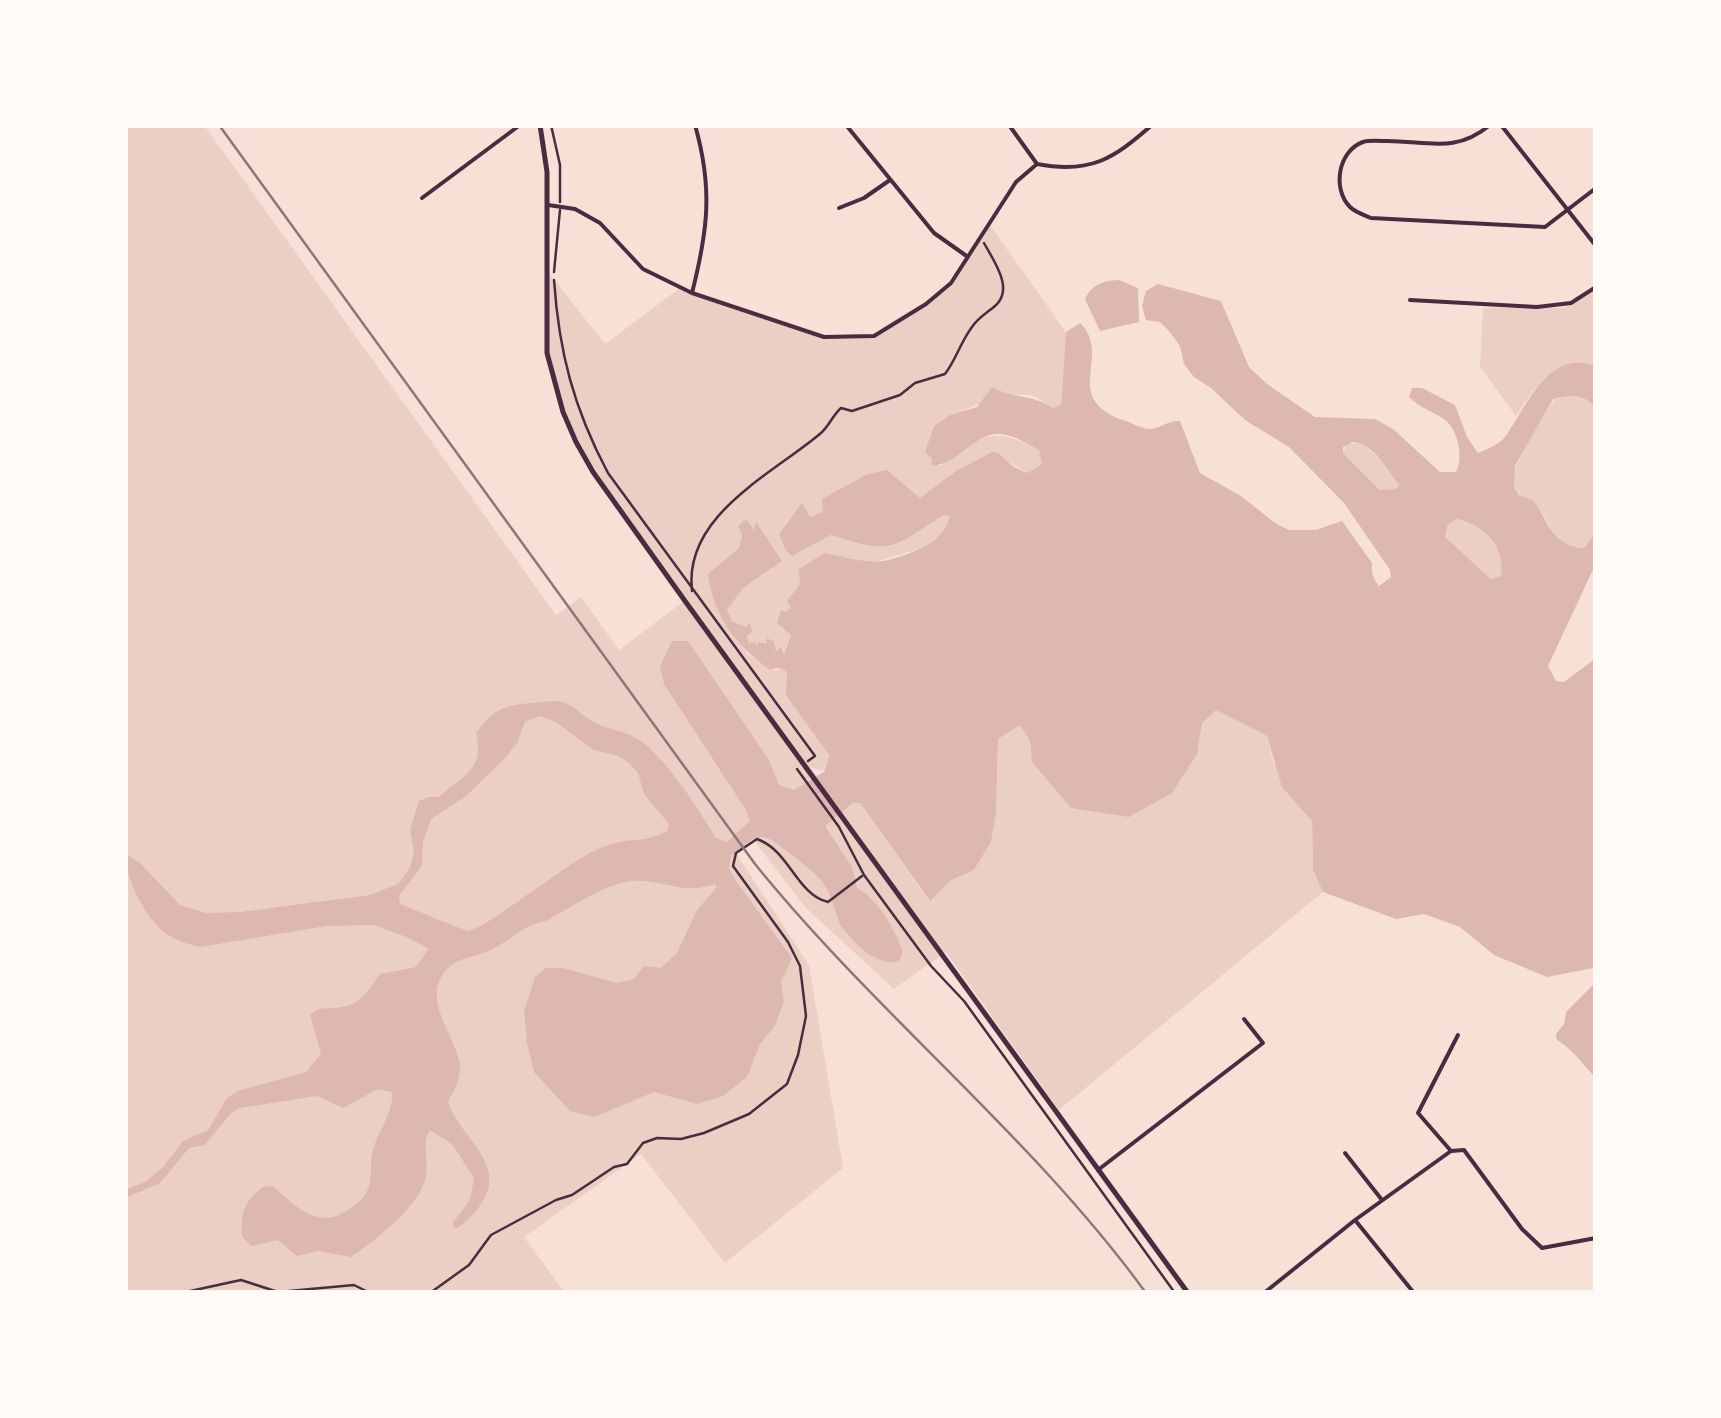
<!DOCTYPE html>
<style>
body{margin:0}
#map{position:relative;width:1721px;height:1418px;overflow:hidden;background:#f7e1d7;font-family:Mulish,sans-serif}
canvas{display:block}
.frame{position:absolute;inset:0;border:128px solid #fffaf5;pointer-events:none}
</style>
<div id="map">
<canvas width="1721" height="1418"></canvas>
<div class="frame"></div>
</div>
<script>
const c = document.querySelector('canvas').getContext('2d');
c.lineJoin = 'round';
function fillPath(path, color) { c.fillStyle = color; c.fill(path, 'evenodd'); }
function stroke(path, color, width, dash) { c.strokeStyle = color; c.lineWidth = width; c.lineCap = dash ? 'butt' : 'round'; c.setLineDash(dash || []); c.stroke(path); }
fillPath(new Path2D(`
 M125,125H204L556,615L581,597L619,650L684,601C631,525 560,448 547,353C543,326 546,296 545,268L605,344L680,288L824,337L874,336L911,314L951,283L989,224L1066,332L1061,405L1053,408C1047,405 1040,398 1033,396C1006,388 892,425 940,466C981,435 992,425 1040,450L1043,456L1042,464L1027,473L992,452L956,471L920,499L887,470L818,517L810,518L802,502L784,526L792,556L831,535C895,557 889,549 944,515H951L945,532L922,548L800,584L788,601L791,608L777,622L791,634L784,655L776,652L770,642H759L758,646L749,644L746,628L733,622L727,609C735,594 754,575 771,569L774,552L757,525L754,530L752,527L742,534L739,548L708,574L747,654L776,671L781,668L788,672L787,695L829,755L825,771L810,767L843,811L853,803H860L929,901L950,881L974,870L991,842L996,813L998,739L1020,724L1030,740L1032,762L1197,754L1202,723L1215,709L1267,736L1273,762L1312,821L1313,870L1323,892L1059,1110L946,952L894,989L805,907L753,839L736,853L809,965L843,1168L725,1263L641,1154L524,1237L565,1293H125Z
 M1596,291V366C1559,353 1533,388 1516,416L1480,367L1483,308H1564Z
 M1572,394L1590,400L1596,408V533L1584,548C1548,546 1556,526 1538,509C1530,502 1521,497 1514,488C1513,479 1512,479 1515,471C1517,462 1549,402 1556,399C1561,396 1567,396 1572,394Z
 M1362,443L1385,463L1399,486L1396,490H1380L1343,453L1347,444Z
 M1456,519C1485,526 1505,546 1501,576L1491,579L1445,537L1448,524Z`), '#ebcfc5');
fillPath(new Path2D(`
 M1119,280L1138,288L1139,322L1100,331L1085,299C1092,284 1103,281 1119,280Z
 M1158,284L1221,301L1249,367L1267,384L1315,417L1375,419L1393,429L1440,472H1456C1464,457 1458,429 1444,419C1432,411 1420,408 1409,397L1412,388H1422L1455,405L1467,437L1478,453C1487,449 1499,445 1505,437C1527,407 1547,348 1596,366V408C1583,393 1571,395 1553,399L1515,466L1514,488L1519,495L1534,501C1549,523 1553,547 1584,548L1596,533V563L1548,666L1556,681L1564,682L1596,658V971L1593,968L1547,977L1494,955L1460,927L1424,914L1396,919L1323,892L1313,870L1312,821L1282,787L1267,736L1216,710L1202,723L1197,754L1172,793L1129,817L1071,808L1032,762L1030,741L1020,725L998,739L996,813L991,842L974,870L950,881L930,901L860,803H853L825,826L852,867L857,888C878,899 895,930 903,952L899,961C877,967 854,944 842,927C833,912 834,894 820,879C810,868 796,858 784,849C777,843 767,835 756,838C747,841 739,850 731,856L729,868L736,881L792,958L781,982L784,1002L774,1027L760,1044L747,1077L723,1096L697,1104L654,1092L594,1117L570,1111L534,1072L527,1043L524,1011L535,977L546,968H563L617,983L634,979L644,966L661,968L677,953L697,910L717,887L715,884C682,896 664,879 631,881C607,883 568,909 546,921C524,924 510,941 491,950C477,957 458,957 447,969C419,999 457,1037 460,1065C461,1078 454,1091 448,1102C461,1140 511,1165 479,1207C472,1216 466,1223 456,1229L452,1224L470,1200L474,1178L452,1144L430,1130C421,1144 429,1159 426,1176C422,1204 375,1241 351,1257L318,1251L297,1256L278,1240L251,1246L242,1236C240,1214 244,1201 263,1187L273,1186C294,1205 318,1230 346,1211C356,1204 363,1200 368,1189C373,1176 369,1163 373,1150C378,1131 394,1112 392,1092L378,1089L343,1108L317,1096L240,1108L231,1113L205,1145L189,1148L160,1183L125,1198V1190L145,1182L163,1167L183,1141L208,1130L227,1098L238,1091L306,1072L321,1054L310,1015C321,1005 328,1010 342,1007C361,1004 370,989 380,974L416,967L429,949L409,938L374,925L326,926L200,947C187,944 174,940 163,931C144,916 125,876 125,853L140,863L180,905L206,913L241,912L370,895L398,884L410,868L414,851L410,829L419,801L428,797H439C464,774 485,770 476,733C497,704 510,705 542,702C550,701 557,700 565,703C577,707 585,719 597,724C615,731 631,732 646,745C674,770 697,807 716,838L727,842L750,821L746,810L664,684L660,666L672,641H688L769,760L779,785L794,790L825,771L829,755L786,695L787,672L781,668L769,669C735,645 713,615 708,574L739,548L742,535L738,526L746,519L754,530L756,522L782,561L743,588L727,610L733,622L746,627L750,623L752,632L747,636L749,644L754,642L758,646V642L766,643L767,638L774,642L776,652L781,647L784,655L791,635L777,623L781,610L786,612L791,608L787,601L800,584L799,569L824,553C842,556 869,565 888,560C912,554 945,542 950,516L944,515C889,549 895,556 831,535L792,556L785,549L779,534L802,502L810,517L823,512L822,499L868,474L887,470L920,498L956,471L992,452L998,453L1014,467L1027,473L1042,464L1039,450C1028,444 1015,436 1002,434C975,431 954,469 931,465L932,459L925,452L934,426L950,415L977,407L992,387C1016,400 1028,393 1053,408L1061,405L1066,332L1080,323C1114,356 1058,399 1126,421C1132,423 1142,429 1149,429C1160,429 1168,420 1180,421L1200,473L1241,496L1275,523L1289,530H1316L1342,521L1372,563C1371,573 1373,578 1379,586L1391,577L1390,570L1344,503L1289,447L1245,420L1211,388L1194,377L1184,364L1180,346L1169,331L1160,322L1146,320L1142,306L1146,291ZM1353,442C1376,445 1386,469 1399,485L1396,489L1380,490L1343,453V447ZM1457,519C1485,526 1505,546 1501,576L1491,579L1445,537L1448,524ZM539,716L556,722L594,750L618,756L629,763L638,773L644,794L669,824L668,830C650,842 635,838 615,843C589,849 562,871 540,886C526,895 479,931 467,931L400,904L399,896L422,866L423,841L431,819L466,796L506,757L517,743L525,722Z
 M1596,982V1078C1583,1065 1573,1049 1557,1040L1556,1034L1564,1024L1566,1012Z`), '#dcb8b0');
stroke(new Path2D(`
 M551,125L560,165V202
 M554,272L560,210
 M554,280C559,353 574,409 608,473L815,756L808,761
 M692,591C683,515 773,474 821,433C829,426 833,415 841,408L852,411L900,395L915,383L945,374C956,360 960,343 972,327C979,317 987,313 995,306C1015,289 993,260 984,243
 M797,769L839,827L864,875L931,966L964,1001L1175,1293
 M181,1293L241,1280L278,1292L354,1285L370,1293
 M430,1293L469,1265L491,1235L556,1200L572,1195L614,1167L627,1164L643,1143L657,1138L681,1139L704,1133L749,1114L787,1084L798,1055L806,1016L800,966L788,942L733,866L736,853L757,839C789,850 797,895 828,902L862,876`), '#4a2c40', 2.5);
stroke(new Path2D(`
 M846,125L934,233L968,257
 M1009,125L1037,164
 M1490,125C1455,154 1428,141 1387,141C1380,141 1369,140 1363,142C1338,151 1332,189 1350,207C1355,212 1364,215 1371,218L1545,227L1596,188
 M1501,125L1596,246
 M422,198L520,125
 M548,205L575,209L600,223L643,269L692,293L824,337L874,336L926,304L951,283L1016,182L1037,164C1091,174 1113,159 1152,125
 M839,208L864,198L890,180
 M692,293C708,230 713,188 695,125
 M1410,300L1537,307L1571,303L1596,287
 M1451,1151L1464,1150L1522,1229L1542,1248L1596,1238
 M1345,1153L1382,1200
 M1098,1170L1263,1043L1244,1019
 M1355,1220L1414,1293
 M1264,1293L1355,1220L1451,1151L1418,1113L1458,1035`), '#4a2c40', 4);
stroke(new Path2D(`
 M540,125L547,172V353L563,412L576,442L593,472L685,601L1188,1293`), '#4a2c40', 5);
stroke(new Path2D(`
 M219,125L755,864C877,1015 1032,1136 1146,1293`), '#8f747c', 2.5);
</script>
